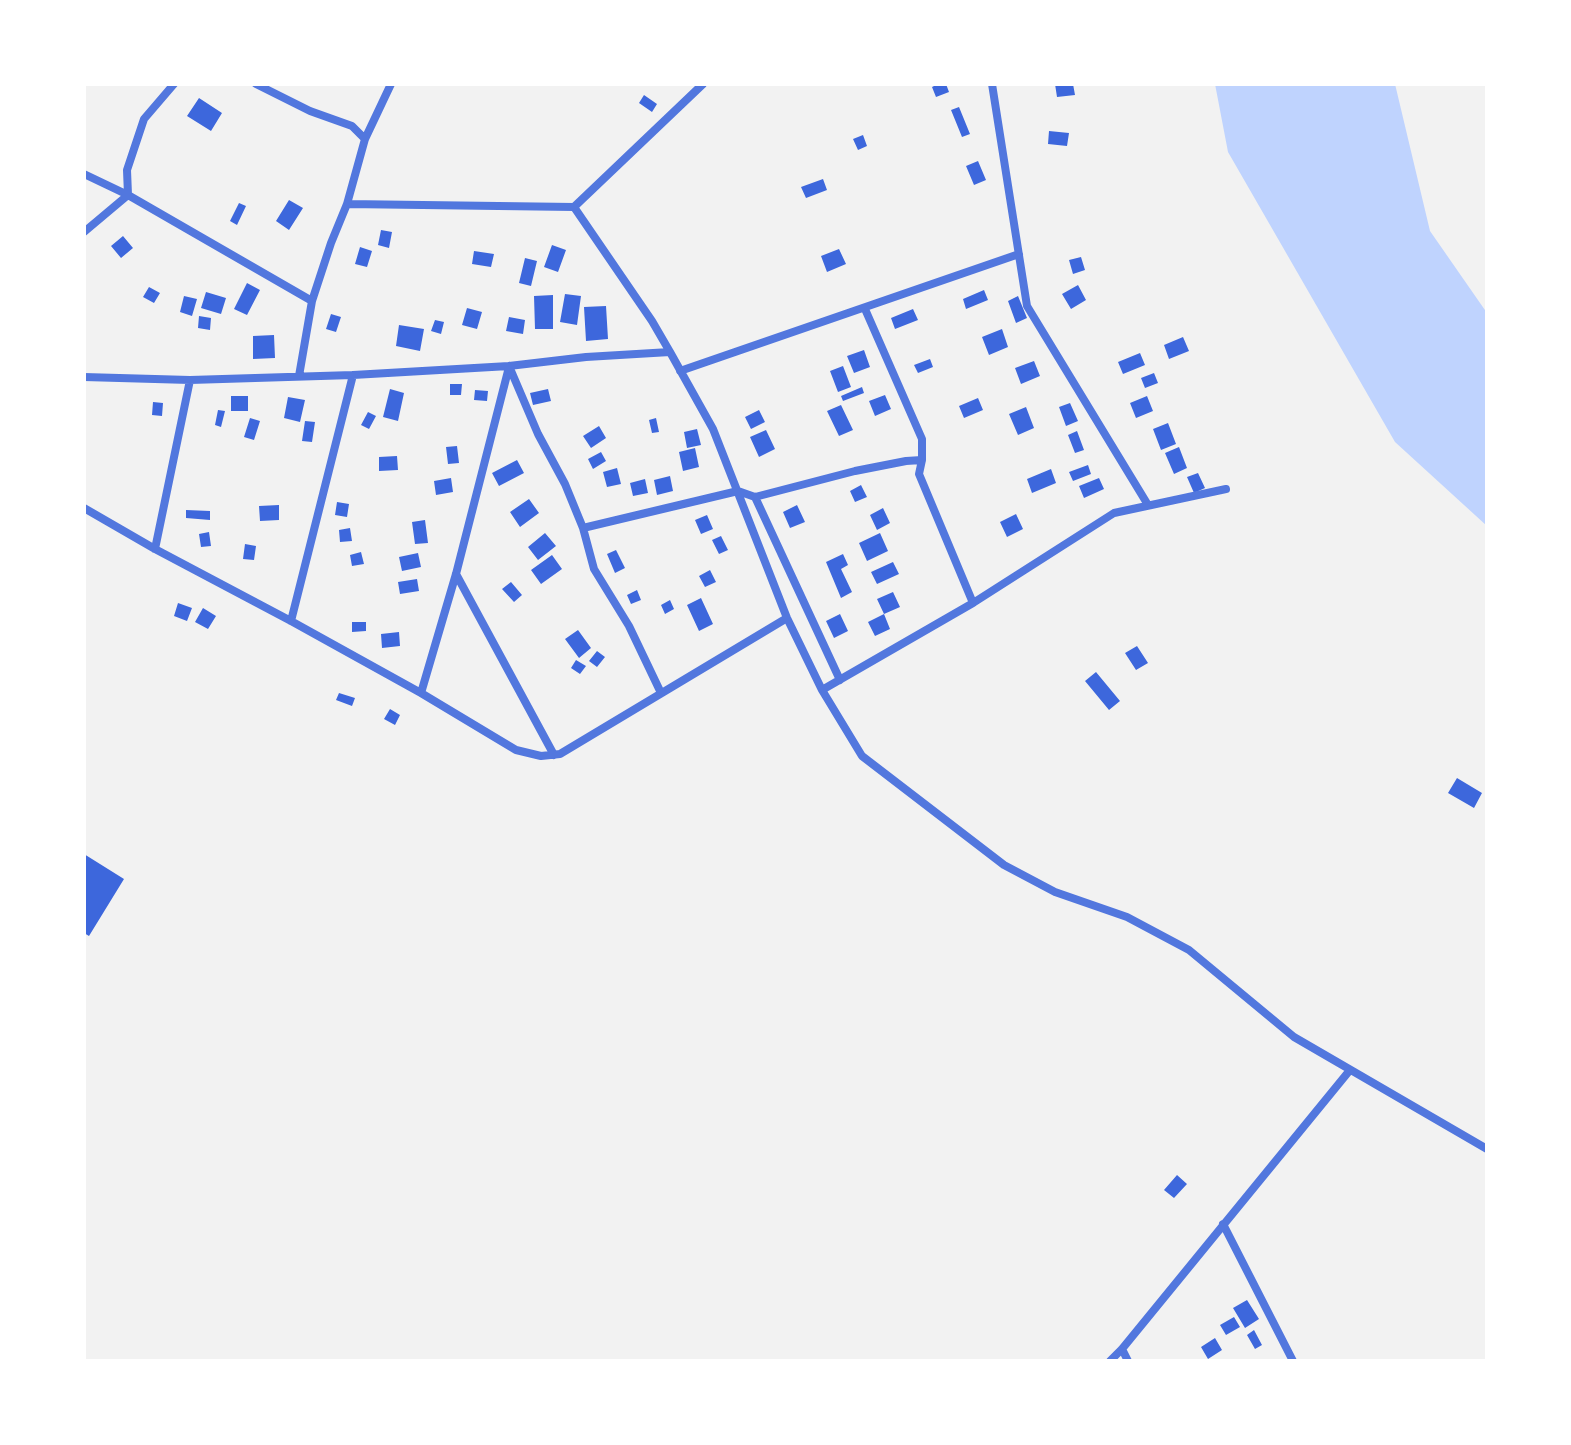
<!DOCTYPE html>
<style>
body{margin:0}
#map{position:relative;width:1571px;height:1445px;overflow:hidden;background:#f2f2f2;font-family:"Alegreya Sans",sans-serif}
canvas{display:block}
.frame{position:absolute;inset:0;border:86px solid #fff;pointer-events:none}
</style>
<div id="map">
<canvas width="1571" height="1445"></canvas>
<div class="frame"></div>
</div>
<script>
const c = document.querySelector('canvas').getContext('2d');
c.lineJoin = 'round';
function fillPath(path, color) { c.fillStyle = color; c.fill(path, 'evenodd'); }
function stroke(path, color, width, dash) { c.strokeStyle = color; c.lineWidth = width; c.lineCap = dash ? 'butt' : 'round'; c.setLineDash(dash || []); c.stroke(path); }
fillPath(new Path2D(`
 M1215,84H1395L1430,231L1487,313V526L1395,442L1228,152Z`), '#bfd3fe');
fillPath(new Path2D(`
 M938,84H946L949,92L936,97L932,87Z
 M1055,84H1073L1075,95L1057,97Z
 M644,95L657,104L652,112L639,103Z
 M199,98L222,113L211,131L187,116Z
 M959,107L970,134L962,137L951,110Z
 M1049,131L1069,133L1067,146L1048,144Z
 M863,135L867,146L858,150L853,139Z
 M978,161L986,180L974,185L966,166Z
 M823,179L827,190L806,198L801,187Z
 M289,200L303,208L289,230L276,221Z
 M239,203L246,206L237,225L230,221Z
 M381,230L392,232L389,248L378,245Z
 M123,236L133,248L121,258L111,246Z
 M552,245L566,250L558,272L544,267Z
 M360,247L372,251L367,267L355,264Z
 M839,249L846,264L827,272L821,256Z
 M474,251L494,254L491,267L472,264Z
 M1081,257L1085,270L1073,274L1069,260Z
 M525,258L537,261L531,286L519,283Z
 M247,283L260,290L247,315L234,309Z
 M1078,285L1086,300L1071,309L1062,294Z
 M149,287L160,293L154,303L143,297Z
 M984,290L988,300L966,309L963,299Z
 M206,292L226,298L221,314L201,308Z
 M565,294L581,296L577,325L560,322Z
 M553,295V329H535L534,296Z
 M184,296L197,299L192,316L180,312Z
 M1018,296L1027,318L1016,323L1008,301Z
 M606,306L608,339L586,341L584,307Z
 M467,308L482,312L477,329L462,325Z
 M913,309L918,320L895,329L891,318Z
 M331,314L341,317L336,332L326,329Z
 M199,316L211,318L210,330L198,328Z
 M509,317L525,320L523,334L506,331Z
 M435,320L444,322L441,334L431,331Z
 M399,325L424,329L420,351L396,346Z
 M1002,329L1008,347L989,355L982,337Z
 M274,335L275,358L253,359V336Z
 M1183,337L1189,351L1169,359L1164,345Z
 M864,350L870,367L854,373L847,356Z
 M1140,353L1145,365L1123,374L1118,362Z
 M930,359L933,367L918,373L914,365Z
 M1034,361L1040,376L1021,384L1015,368Z
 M843,366L851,387L838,392L830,371Z
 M1154,373L1158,383L1145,388L1141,378Z
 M450,384H462L461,395H450Z
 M862,387L864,393L843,401L841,396Z
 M390,389L404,393L398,421L383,417Z
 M548,389L551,401L533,405L530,393Z
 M475,390L488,391L487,401L474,400Z
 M885,395L891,409L875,416L869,401Z
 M231,396H248V411H231Z
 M1147,396L1153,411L1136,418L1130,403Z
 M288,397L305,400L300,422L284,418Z
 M978,398L983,410L964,418L959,406Z
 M153,402L163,403L162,416L152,415Z
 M1070,403L1078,421L1066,426L1059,407Z
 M841,405L853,430L839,436L827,411Z
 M1026,407L1034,428L1018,435L1009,414Z
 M218,410L225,411L221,427L215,425Z
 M759,410L765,422L751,429L745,417Z
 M368,412L376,416L369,429L361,425Z
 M250,418L260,421L254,440L244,437Z
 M656,418L659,432L652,433L649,420Z
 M305,421L315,422L312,442L302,441Z
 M1168,423L1176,444L1161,450L1153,429Z
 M599,426L606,438L591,448L583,436Z
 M697,429L701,445L687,448L684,432Z
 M766,430L775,449L759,457L750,437Z
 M1077,431L1084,450L1075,453L1068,435Z
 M457,446L459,463L448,464L446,447Z
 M1179,447L1187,468L1174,474L1165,453Z
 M695,448L699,467L683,471L679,452Z
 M601,452L606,461L593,469L588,459Z
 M397,456L398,470L379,471V457Z
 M517,460L524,473L499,486L492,473Z
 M1088,465L1091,474L1073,481L1069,472Z
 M617,468L621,484L607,487L603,472Z
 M1051,469L1056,483L1032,493L1027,479Z
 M1198,473L1205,488L1194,493L1187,477Z
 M670,476L673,491L657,495L654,480Z
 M451,478L453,492L436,495L434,481Z
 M1099,478L1104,489L1084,498L1079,486Z
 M645,479L648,493L633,496L630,483Z
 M861,485L867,497L855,502L850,491Z
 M529,499L539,513L520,527L510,512Z
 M337,502L349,504L347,517L335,515Z
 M279,505V520L260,521L259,506Z
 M797,505L805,522L790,528L783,512Z
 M883,508L890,523L877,530L870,515Z
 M186,510L210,511V520L186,518Z
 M1016,514L1023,529L1007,537L1000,522Z
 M707,515L713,529L701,534L695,520Z
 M425,520L428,543L415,544L412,522Z
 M350,528L352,541L340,542L339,530Z
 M209,532L211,546L201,547L199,534Z
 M545,533L556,546L538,560L528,547Z
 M880,533L888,551L867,561L859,543Z
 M721,536L728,550L719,554L712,540Z
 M245,544L256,546L254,560L243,559Z
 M616,550L625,568L615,573L607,554Z
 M361,552L364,564L352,566L350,555Z
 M418,553L421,567L402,571L399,557Z
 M843,554L848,565L841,569L852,592L841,598L826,562Z
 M552,555L562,569L541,584L531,570Z
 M893,562L899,574L877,584L871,572Z
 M710,570L716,582L705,587L699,576Z
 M417,579L419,591L400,594L398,582Z
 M511,582L522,595L514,602L502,589Z
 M637,590L641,600L631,604L627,595Z
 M893,592L900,607L884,614L877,599Z
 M701,598L713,624L699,631L687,605Z
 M670,600L674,609L665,614L661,605Z
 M178,603L192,608L187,621L174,616Z
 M203,608L216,616L208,629L195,622Z
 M840,614L848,631L834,638L826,621Z
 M884,614L890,629L875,636L868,622Z
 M352,622H366V631L352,632Z
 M578,630L591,648L579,658L565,639Z
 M399,632L400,646L382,648L381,634Z
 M1137,646L1148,663L1136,670L1125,653Z
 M597,651L605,657L597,667L589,661Z
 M576,660L586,666L580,674L571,668Z
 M1096,672L1120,701L1109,710L1085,681Z
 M339,693L355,698L352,706L336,700Z
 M390,709L400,715L395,725L384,719Z
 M1457,778L1482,793L1474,808L1448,793Z
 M84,854L124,879L89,936L84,933Z
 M1177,1175L1187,1184L1174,1198L1164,1190Z
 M1247,1300L1259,1319L1245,1328L1233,1308Z
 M1234,1317L1240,1327L1226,1335L1220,1325Z
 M1254,1330L1262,1345L1255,1349L1247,1335Z
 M1215,1338L1222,1350L1208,1359L1201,1347Z`), '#3d67dc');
stroke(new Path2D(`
 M256,84L310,111L352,126L365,139
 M992,84L1027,306L1148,505
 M84,174L128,195L312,301
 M347,204L574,207L703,84
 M574,207L652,321L670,352
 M84,232L128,195L127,170L144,119L174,84
 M865,309L922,439V460L919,474L973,603
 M509,366L538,434L565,484L583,528L594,569L629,626L661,693
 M680,371L1019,254
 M299,376L312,301L331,243L347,204L365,139L391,84
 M84,377L190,380L353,375L509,366L586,357L670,352L713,429L787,618L822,690L862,756L1004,865L1055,892L1127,917L1189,950L1294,1037L1487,1149
 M755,497L840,680
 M84,508L155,549L291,621L421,693L516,750L541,756L560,754L787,618
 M583,528L738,491L755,497L855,471L906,461L922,460
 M155,549L190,380
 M456,574L554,755
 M291,621L353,375
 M822,690L973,603L1114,513L1226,489
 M421,693L456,574L509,367
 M1223,1224L1293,1361
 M1122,1349L1128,1361
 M1110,1361L1122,1349L1350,1070`), '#5277de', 8);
</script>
